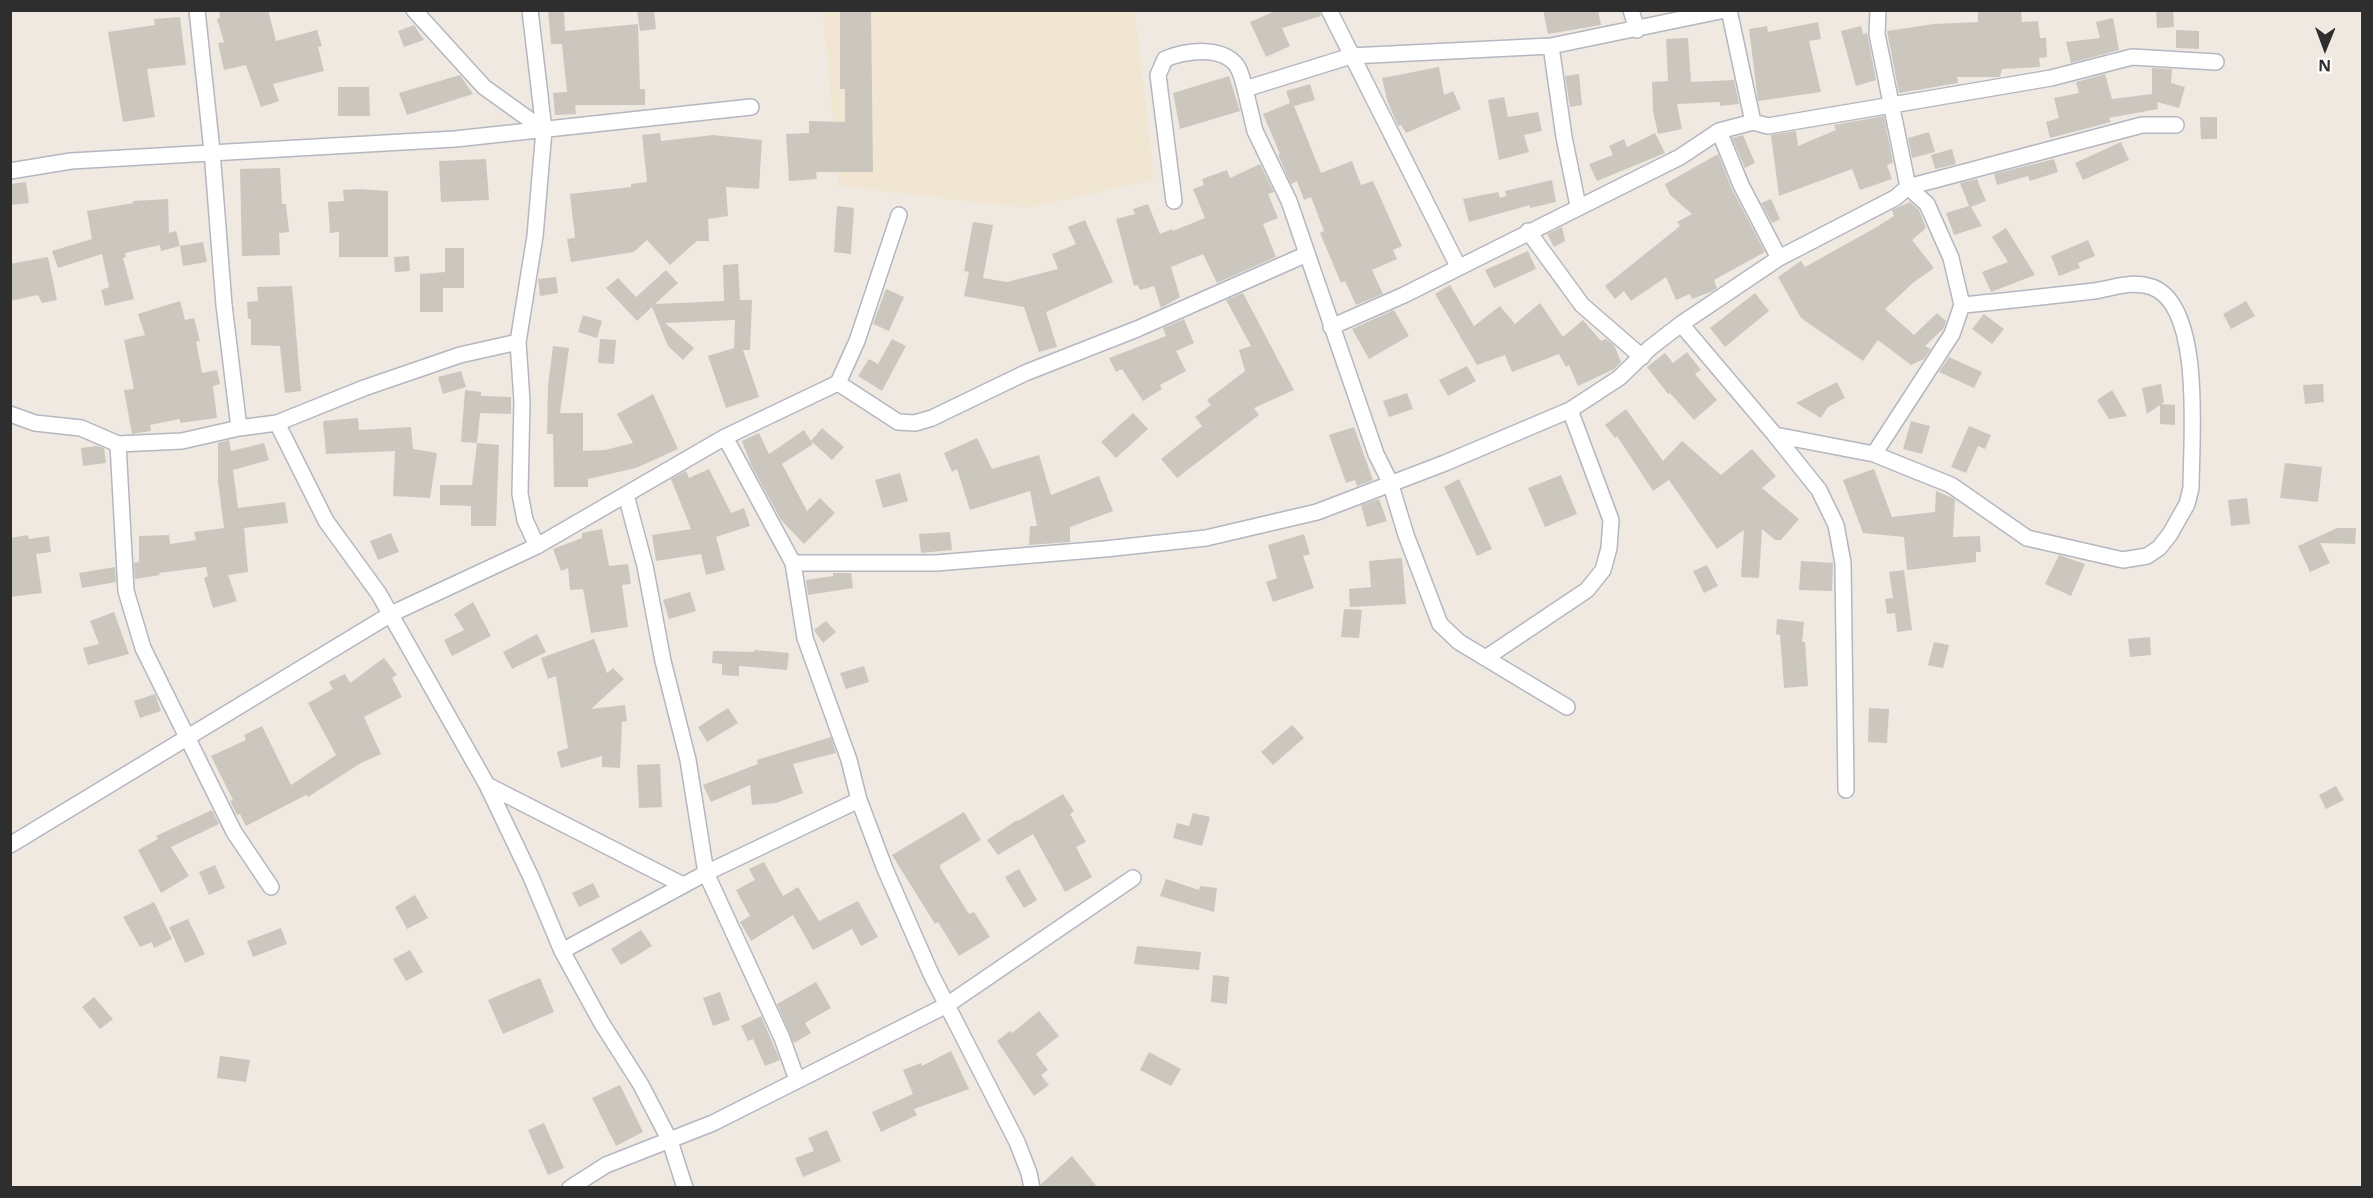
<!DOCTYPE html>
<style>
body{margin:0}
#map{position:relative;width:2373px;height:1198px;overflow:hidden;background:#efe9e1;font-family:"Open Sans",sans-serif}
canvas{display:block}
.frame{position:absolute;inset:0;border:12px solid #2e2e2e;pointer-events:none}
.north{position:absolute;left:2295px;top:18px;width:60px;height:60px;-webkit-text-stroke:4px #fff;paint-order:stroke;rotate:181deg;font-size:16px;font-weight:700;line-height:24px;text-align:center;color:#2e2e2e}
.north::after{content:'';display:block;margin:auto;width:21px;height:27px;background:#2e2e2e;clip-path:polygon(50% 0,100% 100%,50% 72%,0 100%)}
</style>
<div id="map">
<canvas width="2373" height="1198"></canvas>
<div class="frame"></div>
<div class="north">N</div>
</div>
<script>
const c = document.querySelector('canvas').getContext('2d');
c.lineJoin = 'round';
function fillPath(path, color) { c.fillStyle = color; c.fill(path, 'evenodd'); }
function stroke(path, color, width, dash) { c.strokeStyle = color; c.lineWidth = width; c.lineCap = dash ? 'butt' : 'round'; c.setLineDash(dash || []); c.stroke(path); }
fillPath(new Path2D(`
 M823,11H1135L1154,180L1027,208L839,186Z`), '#f0e6d1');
fillPath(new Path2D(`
 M219,10H268L276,41L317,30L322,46L318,47L324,71L273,84L279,101L261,107L246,65L224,70L218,43L224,42L217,19L220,18Z
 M548,10H564L565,31L638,24L640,89H645V105H575L576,114L555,115L553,93L567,92L562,44H551Z
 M637,10H654L656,29L640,31Z
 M840,10H871L873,172H816L817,179L789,181L786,134L809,133V121L845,122V89H840Z
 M1277,10H1319L1321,16L1282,28L1290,46L1266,57L1250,22Z
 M1543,10H1598L1601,25L1548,34Z
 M2021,10L2022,22L2038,21L2040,38H2046L2047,57L2039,58L2040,67L2002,69L2000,77H1957L1958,83L1899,93L1887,31L1934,24L1978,22V12Z
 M2156,10H2173L2174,27L2157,28Z
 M180,17L186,65L147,69L155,117L123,122L108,32L155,25L154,19Z
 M2113,18L2119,50L2071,63L2066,42L2100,38L2096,22Z
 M1818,22L1821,39L1809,41L1821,92L1758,101L1749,29L1767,26L1768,32Z
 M414,25L424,40L404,47L398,31Z
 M1861,26L1863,34L1867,33L1876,80L1856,86L1841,31Z
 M2176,30L2199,31V49L2176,48Z
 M1688,38L1691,82L1734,80L1739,104L1720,106V102L1677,104L1682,129L1658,134L1653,111L1652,82L1668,81L1666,39Z
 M1439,67L1444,95L1453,91L1461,109L1406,133L1401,125L1398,126L1387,100L1382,78Z
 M2152,68L2172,69L2171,83L2185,87L2179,108L2157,102L2158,109L2109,118L2111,122L2050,138L2046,122L2059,118L2054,98L2079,93L2076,82L2105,74L2112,99L2152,94Z
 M1579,74L1582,105L1570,107L1565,76Z
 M460,75L473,94L407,115L399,93Z
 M1229,76L1240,111L1180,129L1173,93Z
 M1310,84L1315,100L1294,106L1321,173L1352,161L1361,185L1373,181L1402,246L1393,250L1397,259L1372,270L1383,294L1356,305L1345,281L1341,283L1320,233L1324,231L1311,197L1304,200L1297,181L1291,184L1278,155L1280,154L1263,114L1290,103L1286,91Z
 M338,87H369L370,116H338Z
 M1504,97L1508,117L1538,112L1542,131L1524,135L1529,152L1499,160L1488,100Z
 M1884,116L1893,163L1887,165L1892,179L1860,190L1852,169L1779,196L1771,135L1796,131L1798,146L1836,130L1834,125Z
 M2200,117H2217V139H2201Z
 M1929,132L1935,152L1912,158L1908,138Z
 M660,133L661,141L713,135L762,140L759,189L726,187L728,216L708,219L709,241H697L670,265L647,240L634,252L571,262L567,239L575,238L570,194L631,187V184L647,182L642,135Z
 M1655,133L1665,153L1597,181L1589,164L1613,155L1609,146L1624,139L1627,147Z
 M1743,135L1755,163L1745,168L1732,138Z
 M2121,142L2129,160L2083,180L2075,163Z
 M1952,149L1956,164L1935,169L1931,155Z
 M1718,154L1732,189L1765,252L1714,280L1717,288L1713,291L1692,299L1690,294L1676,300L1666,277L1631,301L1624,291L1615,299L1605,286L1680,226L1677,222L1692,214L1670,195L1665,184Z
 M486,159L489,200L441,202L439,161Z
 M2054,159L2058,172L2030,181L2028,176L1997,185L1994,174Z
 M1260,164L1274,192L1268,194L1278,218L1263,224L1276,257L1217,283L1203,254L1171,267L1180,297L1161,308L1154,286L1140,290L1138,285L1134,286L1116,219L1135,214L1133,209L1148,204L1160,234L1172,229L1173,231L1205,218L1193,189L1204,185L1202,179L1227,170L1230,178Z
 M280,168L282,204H286L289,232L279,233L280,255L242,256L240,169Z
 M1977,179L1986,201L1971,207L1982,226L1954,235L1946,213L1969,206L1960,183Z
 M1552,180L1556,202L1530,208V205L1469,222L1463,199L1498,192L1500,198L1506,196L1505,191Z
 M26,182L29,203L10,205V184Z
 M360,189L388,191V257H339V232L330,233L328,202L344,201L343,190Z
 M168,199L169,233L176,231L180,246L161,251L160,245L125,253L126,257L123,258L134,299L105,306L101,290L109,287L102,254L58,268L52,251L92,239L87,211L133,203V201Z
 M1771,199L1780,219L1772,223L1761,203Z
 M1910,202L1919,210L1926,228L1912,240L1934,268L1914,282L1885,309L1914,335L1937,313L1946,321L1944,328L1925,346L1931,349L1924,359L1911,365L1878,340L1863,361L1801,318L1778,277L1801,261L1805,267L1875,228L1894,216L1892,210Z
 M837,206L854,208L851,254L834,252Z
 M1085,220L1113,282L1046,312L1057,347L1039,352L1024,307L964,296L969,272L964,271L973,222L993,225L983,278L1007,282L1058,269L1052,254L1076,244L1068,227Z
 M1562,227L1565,241L1554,247L1547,234Z
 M2006,228L2035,275L1991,292L1982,272L2008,262L1992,237Z
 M2088,240L2095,256L2078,263L2080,268L2059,276L2051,256Z
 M203,242L207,262L183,266L180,246Z
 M445,248H464V288H443V312H420V274L445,272Z
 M1528,251L1536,269L1494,288L1485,270Z
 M409,256L410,271L395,272L394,257Z
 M48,257L57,300L42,303L38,295L10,301V264Z
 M738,264L740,300H752L750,350H743L759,397L726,408L708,356L734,348L735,320L665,323L694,348L683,360L668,346L652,307L637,321L606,288L618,278L636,297L666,270L678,283L655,304L724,301L723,265Z
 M556,277L558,293L540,296L538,279Z
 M1450,285L1474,326L1500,306L1515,324L1540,303L1563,337L1583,320L1601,341L1606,339L1614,345L1621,362L1614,369L1578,386L1569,365L1566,367L1559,354L1512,372L1505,355L1477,365L1435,294Z
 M292,286L301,391L285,393L280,346L251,345V319H248L247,302L258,301L257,287Z
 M886,289L904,297L889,331L873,324Z
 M1243,293L1294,390L1254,408L1259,415L1177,478L1161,459L1202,426L1195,417L1211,405L1207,400L1245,371L1239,350L1251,346L1226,300Z
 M1755,293L1769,311L1725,347L1710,328Z
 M180,301L185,320L194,318L200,341L196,342L202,373L217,370L220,384L213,386L217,418L180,423V419L150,425L151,431L132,434L124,390L134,389L124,340L145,335L138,314Z
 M2246,301L2255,316L2231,329L2223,314Z
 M1394,310L1409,336L1369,359L1352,329Z
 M1984,314L2004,329L1992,344L1972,329Z
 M583,315L602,321L597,338L578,332Z
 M1184,319L1194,343L1176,351L1186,371L1160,385L1162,389L1143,401L1122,369L1116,372L1109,358L1166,336L1163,328Z
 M600,339L616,340L614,364L598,363Z
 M892,339L906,346L882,391L858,376L869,359L878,364Z
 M553,346L569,348L560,413H583V451L605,450L633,443L617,414L653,394L678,449L636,468L588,479V487H554L553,434H547L548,386Z
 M1687,352L1701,370L1695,374L1717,400L1694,420L1670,393L1668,394L1647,367L1665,353L1673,363Z
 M1949,357L1982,372L1974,388L1939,372Z
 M1467,366L1476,381L1448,396L1439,380Z
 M461,371L466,387L443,394L438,377Z
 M1837,382L1845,398L1828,407L1821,418L1796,403Z
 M2161,384L2164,402L2161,404L2175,405V425L2160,424V405L2147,414L2142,388Z
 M2323,384L2324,402L2305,404L2303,385Z
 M465,390L481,392V396L511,397V414L480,413L477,443L461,442Z
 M2112,390L2127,416L2109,419L2097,400Z
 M1407,393L1413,409L1389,417L1383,401Z
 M1626,409L1663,461L1682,441L1721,475L1752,449L1776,476L1762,488L1799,519L1781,540H1775L1762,529L1759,578L1741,577L1744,530L1717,549L1669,480L1653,491L1617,436L1615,438L1605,425Z
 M1133,413L1148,429L1116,458L1101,442Z
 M358,418L359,430L411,427L413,449L437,453L430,498L393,496L395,451L326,454L323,421Z
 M1911,421L1930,426L1922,454L1903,449Z
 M1969,426L1991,435L1985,449L1978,446L1966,473L1951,467Z
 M1354,427L1373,480L1357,486L1355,480L1346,483L1329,435Z
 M822,428L844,447L832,460L811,441Z
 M804,430L813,444L782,464L807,511L820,498L835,513L804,544L781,520L751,465L742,441L759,433L769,454Z
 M977,438L992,469L1039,455L1051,495L1099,476L1113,511L1070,527V542L1029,545L1030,526H1037L1030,491L970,510L957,469L952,472L944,453Z
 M229,440L231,451L264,443L269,460L233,470L238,508L285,502L288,523L244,528L248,572L228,575L237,601L213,608L204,578L208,576L206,567L159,573L160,575L135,579L134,563L139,562V536L169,535L170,544L196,540L194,532L224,528L218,482V443Z
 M477,443L499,445L496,526H471V506L440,505V485H472Z
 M97,446L104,448L106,463L83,466L81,448Z
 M2285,463L2322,467L2318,502L2280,498Z
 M709,469L731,513L744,508L750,526L716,537L725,570L706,575L701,554L656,561L652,535L691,529L671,479L686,471L689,478Z
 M1874,469L1892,517L1935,512L1936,491L1955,499L1953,537L1980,536L1981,552H1976V562L1907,570L1904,537L1863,533L1843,480Z
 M900,473L908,501L883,508L875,480Z
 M1561,475L1577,514L1545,527L1528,488Z
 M1459,479L1492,549L1477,556L1444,487Z
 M2247,498L2250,524L2231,526L2228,500Z
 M1379,499L1387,521L1367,527L1361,505Z
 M2337,528H2356L2355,544L2320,543L2330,563L2310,572L2298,546Z
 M602,529L609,566L628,564L631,584L622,585L628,627L591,633L583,589L570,590L568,568L561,571L553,549L582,538V533Z
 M950,532L952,550L921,553L919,534Z
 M391,533L399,552L378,560L370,541Z
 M1304,534L1310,554L1303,556L1314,588L1273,602L1266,582L1277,578L1268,545Z
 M28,535L29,539L49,536L51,552L36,554L42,593L10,597V538Z
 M2059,555L2085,564L2071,596L2045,584Z
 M1402,558L1406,604L1350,607L1349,589L1371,587L1369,561Z
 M1801,561L1833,563L1832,591L1799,590Z
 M1707,565L1718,586L1704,593L1693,571Z
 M115,567L116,582L82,588L79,573Z
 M1904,570L1912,630L1897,632L1895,613L1887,614L1885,599L1893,598L1889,572Z
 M833,573H851L853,588L808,595L806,580L833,576Z
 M690,592L696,611L669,619L663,600Z
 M473,602L491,636L452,656L444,640L464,630L454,614Z
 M1344,609L1362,610L1359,638L1341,637Z
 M114,612L129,654L88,665L83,648L99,644L90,621Z
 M1777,619L1804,622L1802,642H1805L1808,686L1784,688L1780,635L1776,634Z
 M826,621L836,632L823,643L814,630Z
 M537,634L546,652L512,669L503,652Z
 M2150,637L2151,655L2130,657L2128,639Z
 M594,639L607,673L613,668L624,679L591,709L625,705L627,721L622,722L620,768L602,767V756L561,768L557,752L568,748L556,676L548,679L541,658Z
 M1934,642L1949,645L1943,668L1928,665Z
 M754,650L789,653L787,670L739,666V676L722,675V664L712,663L713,651L754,652Z
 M384,658L397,675L392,678L402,697L364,717L381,754L361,763L308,797L306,795L246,826L240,814L237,815L230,801L233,800L211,756L246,740L244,735L262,726L291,785L336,755L308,703L333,689L329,682L345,674L350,683Z
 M864,666L869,682L846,689L840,673Z
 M155,694L161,711L140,718L134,701Z
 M728,708L738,723L707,742L698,727Z
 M1869,708L1889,709L1887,743L1868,742Z
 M1292,725L1304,738L1273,765L1261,752Z
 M831,737L836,753L793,764L803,793L776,803L752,805L750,785L711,802L703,785L758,764L757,760Z
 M660,764L662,807L639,808L637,765Z
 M2336,786L2344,800L2326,809L2319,795Z
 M1063,794L1074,811L1070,814L1086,842L1076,847L1092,877L1065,892L1033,834L998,855L987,840L1017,820L1018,821Z
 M212,810L219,824L171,847L189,876L161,893L138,850L158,839L156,836Z
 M964,812L981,840L940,865V868L969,914L974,912L990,937L959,956L938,922L935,924L892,855Z
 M1193,813L1210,817L1202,846L1173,838L1177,823L1189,826Z
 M764,862L783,896L798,887L819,921L858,901L878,937L861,946L852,929L813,950L793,915L751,941L740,922L750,916L736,890L755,880L749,869Z
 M215,865L225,888L209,895L199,872Z
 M1019,869L1037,900L1024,908L1005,877Z
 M1166,879L1199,890L1200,886L1217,888L1214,912L1160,896Z
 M593,883L600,897L579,907L572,893Z
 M415,895L428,918L407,929L395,907Z
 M154,902L172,939L154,948L152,942L140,947L123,917Z
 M188,919L205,954L185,963L169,927Z
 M281,928L287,944L253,957L247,941Z
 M641,930L652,946L621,965L611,949Z
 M1137,946L1201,952L1199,970L1134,964Z
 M410,950L423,972L406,981L393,959Z
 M1213,975L1229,977L1227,1004L1211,1002Z
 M540,978L554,1012L503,1034L488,1000Z
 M816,982L831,1008L805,1023L811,1033L794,1043L777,1004Z
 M720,992L730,1020L713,1026L703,998Z
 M94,997L113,1019L100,1029L82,1007Z
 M1039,1011L1059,1036L1036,1054L1048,1070L1041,1075L1049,1085L1034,1096L997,1041L1010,1031L1012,1033Z
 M761,1016L780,1060L765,1066L753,1039L748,1041L741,1026Z
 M951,1051L969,1089L914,1109L917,1115L881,1132L872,1112L913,1094L903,1070L921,1063L922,1066Z
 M1149,1052L1181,1069L1171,1086L1140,1070Z
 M220,1056L250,1060L246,1082L217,1078Z
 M620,1085L643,1132L616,1146L592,1098Z
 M544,1123L564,1168L548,1175L528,1130Z
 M827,1130L841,1161L803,1177L795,1158L814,1151L808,1138Z
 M1072,1156L1098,1188H1042L1041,1184Z`), '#cbc7bf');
const minor = new Path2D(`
 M197,10L212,151L224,305L239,428
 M414,10L484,87L544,130
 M530,10L544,130L535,236L518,342L522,401L520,494L525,520L537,546
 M1329,10L1458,266
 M1631,10L1637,30
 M1551,46L1564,137L1578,206
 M1245,89L1255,131L1289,201L1376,454L1390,482L1406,535L1440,624L1459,642L1567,707
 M1753,122L1768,126L2051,78L2132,57L2216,62
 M1719,131L1741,185L1779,258
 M10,171L71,161L455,139L751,107
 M1174,201L1158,75L1165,59C1185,51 1222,45 1237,66C1241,72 1243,82 1245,89L1351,56L1551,46L1725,10
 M1528,231L1582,305L1642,357
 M1681,324L1775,435L1874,454L1911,469L1951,485L2027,538L2123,560L2147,556L2159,548L2170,534L2187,504L2191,488C2191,442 2204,306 2152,287C2131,280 2114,288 2094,291C2050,296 2006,301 1962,305
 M1331,327L1404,295L1680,157L1719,131L1753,122L1729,10
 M838,383L898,422L915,423L932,418L1025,373L1137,329L1307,254
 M10,414L35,423L81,428L118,444L182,441L239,428L277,423L364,388L460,355L518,342
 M277,423L326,521L379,594L487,785L531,877L562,951L601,1022L641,1085L670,1141L685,1188
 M1775,435L1819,490L1836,525L1843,563L1846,790
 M725,437L793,563L805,638L849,760L859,800L885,869L931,974L1017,1142L1029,1173L1032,1188
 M118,444L126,591L143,648L234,832L271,887
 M1874,454L1952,334L1962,305L1951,258L1927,204L1908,187L1877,34L1878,10
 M626,495L645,566L663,661L688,760L706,873L782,1038L797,1080
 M793,563H936L1105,549L1206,538L1317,512L1445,463L1570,410L1619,378L1650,348L1681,324L1779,258L1895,198L1908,187L2142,125H2176
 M1487,657L1587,590L1603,570L1609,548L1611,520L1570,410
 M487,785L683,885
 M10,845L391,614L537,546L725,437L838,383L857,341L899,215
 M562,951L706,873L859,800
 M570,1188L606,1165L713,1123L947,1005L1133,878`);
stroke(minor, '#b4b7c1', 18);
stroke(minor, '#fff', 15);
</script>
